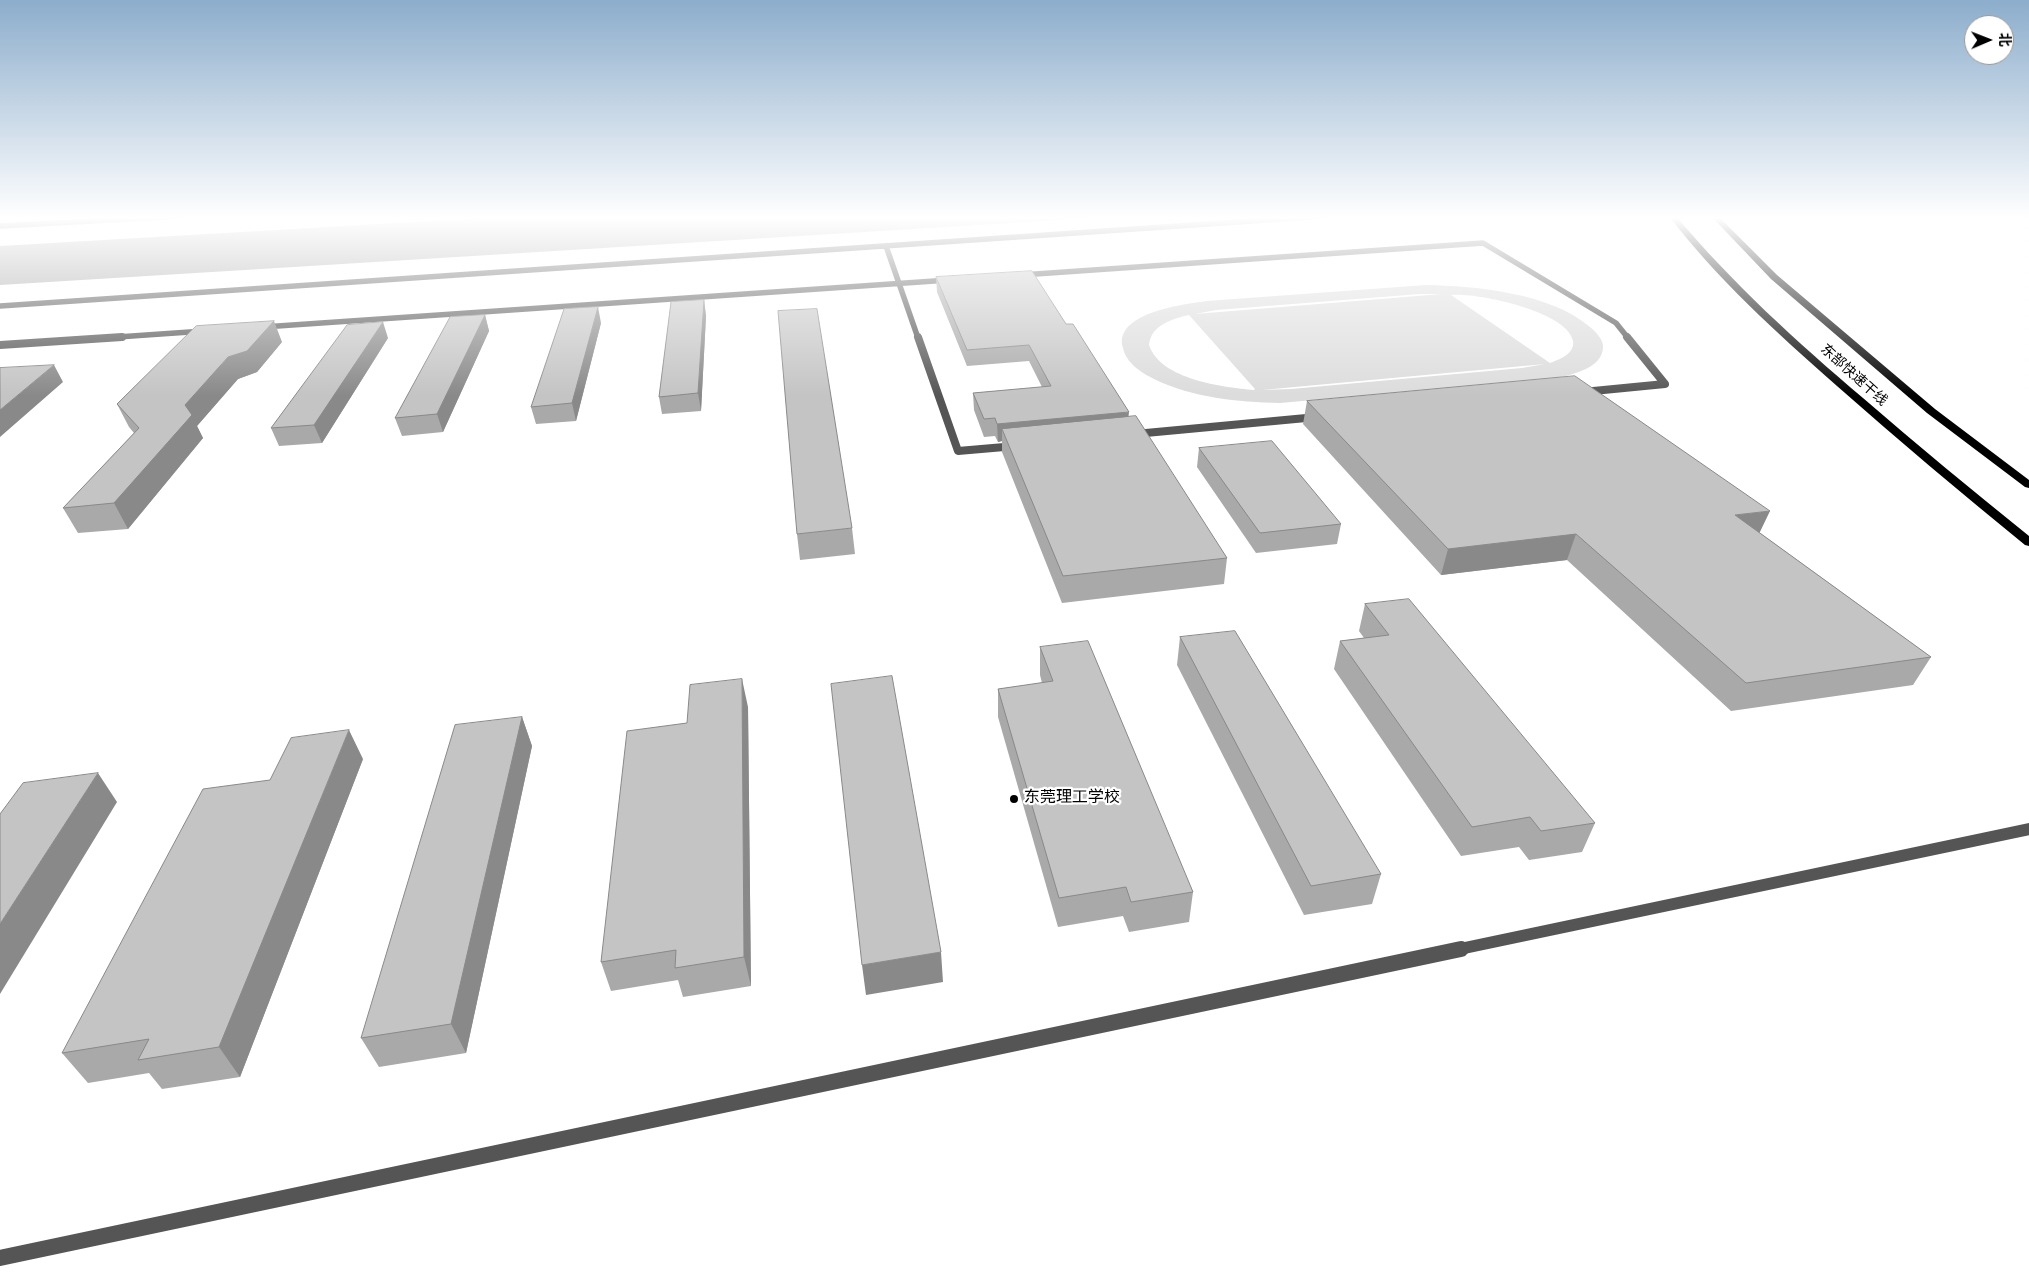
<!DOCTYPE html>
<meta charset="utf-8">
<style>
body{margin:0}
#map{position:relative;width:2029px;height:1280px;overflow:hidden;background:#fff;font-family:Overpass,"Noto Sans SC",sans-serif}
canvas{display:block}
.north{position:absolute;left:1964px;top:15px;width:50px;height:50px;box-sizing:border-box;background:#fff;border:1px solid #999;border-radius:50%;rotate:89deg;font-size:14px;font-weight:700;line-height:20px;text-align:center;color:#000}
.north::after{content:'';display:block;margin:auto;width:18px;height:22px;background:#000;clip-path:polygon(50% 0,100% 100%,50% 72%,0 100%)}
</style>
<div id="map">
<canvas width="2029" height="1280"></canvas>
<div class="north">北</div>
</div>
<script>
const c = document.querySelector('canvas').getContext('2d');
c.lineJoin = 'round';
function fillPath(path, color) { c.fillStyle = color; c.fill(path, 'evenodd'); }
function stroke(path, color, width, dash) { c.strokeStyle = color; c.lineWidth = width; c.lineCap = dash ? 'butt' : 'round'; c.setLineDash(dash || []); c.stroke(path); }
function write(font, color, halo, rows, align = 'center') {
  c.font = font + ' Overpass,"Noto Sans SC",sans-serif'; c.lineWidth = 4.5; c.setLineDash([]); c.textBaseline = 'middle'; c.strokeStyle = halo; c.fillStyle = color; for (const [text, x, y, turn = 0] of rows) {
    c.save(); c.translate(x, y); c.rotate((+turn || 0) * Math.PI / 180); c.textAlign = isNaN(turn) ? turn : align; if (halo) c.strokeText(text, 0, 0); c.fillText(text, 0, 0); c.restore();
  }
}
fillPath(new Path2D(`
 M1426,285C1476,286 1551,293 1590,327C1596,332 1604,340 1603,348C1602,368 1573,374 1558,378L1280,403C1237,402 1194,398 1154,379C1142,373 1126,363 1123,348C1113,313 1184,304 1207,301ZM1420,294H1442L1195,314L1216,310ZM1451,295C1475,292 1568,311 1573,341C1575,354 1560,359 1550,363ZM1189,315L1255,389L1254,390C1223,387 1161,380 1149,345C1151,325 1172,319 1189,315ZM1545,364L1522,368L1291,389L1262,390Z`), '#dcdcdc');
fillPath(new Path2D(`
 M518,216H1125L0,285V246Z`), '#a3a3a3');
stroke(new Path2D(`
 M0,226L184,216
 M886,246L918,338
 M1021,275L1483,243L1616,323L1628,338
 M0,306L1326,216
 M263,327L949,280
 M103,338L204,331`), '#555', 5.5);
stroke(new Path2D(`
 M918,337L958,451L1016,446
 M0,345L122,337
 M1583,392L1665,384L1627,337
 M1135,434L1317,417`), '#555', 8);
stroke(new Path2D(`
 M1455,950L2029,829`), '#555', 12);
stroke(new Path2D(`
 M0,1258L1461,949`), '#555', 16);
fillPath(new Path2D(`
 M1669,216H1676C1732,283 1797,342 1863,398C1917,445 1973,491 2029,536V546L2025,545C1961,493 1898,440 1837,386C1777,333 1717,279 1669,216Z
 M1711,216H1718L1777,275L1935,409L2029,480V488L2025,487L1927,413L1771,279Z`), '#000');
fillPath(new Path2D(`
 M936,277L1066,324L1128,417L1227,558L1224,584L1062,603L1002,452V441L998,442L995,436L984,437L974,410L973,393L1042,387L1029,361L967,366L937,292Z
 M704,300L706,316L701,411L662,414L659,397Z
 M485,315L489,331L443,432L402,436L395,418Z
 M601,323L576,421L536,424L531,407Z
 M388,338L322,443L279,446L271,428Z
 M282,342L257,372L238,379L197,426L203,438L128,529L78,533L63,508L134,433L129,427L117,404Z
 M1307,401L1760,533L1931,657L1913,685L1731,711L1567,560L1441,575L1303,424Z
 M1199,448L1341,524L1337,544L1256,553L1197,467Z
 M852,528L855,554L800,560L797,534Z
 M1365,604L1595,823L1582,852L1529,860L1519,847L1461,856L1334,669L1340,641L1364,638L1359,631Z
 M1180,637L1381,874L1372,904L1304,915L1177,665Z
 M1040,647L1193,892L1189,922L1129,932L1123,916L1058,927L998,717V689L1042,683L1040,675Z
 M748,707L751,986L683,997L678,980L611,991L601,962L687,723Z
 M522,717L532,746L466,1053L379,1067L361,1038Z
 M363,759L240,1077L162,1089L149,1073L88,1083L62,1053Z`), '#a9a9a9');
fillPath(new Path2D(`
 M704,300L706,316L701,411L698,393Z
 M598,307L601,323L576,421L572,403Z
 M485,315L489,331L443,432L437,414Z
 M274,321L282,342L257,372L238,379L197,426L203,438L128,529L114,503L185,405L228,357Z
 M383,322L388,338L322,443L314,425Z
 M54,365L63,382L0,437V410Z
 M1129,412L1127,429H1002V441L998,442L997,424Z
 M1770,511L1758,536L1735,515Z
 M1576,534L1567,560L1441,575L1448,549Z
 M742,679L748,707L751,986L744,957Z
 M522,717L532,746L466,1053L451,1024Z
 M349,730L363,759L240,1077L219,1047Z
 M98,773L117,802L0,994V924Z
 M941,952L943,982L866,995L862,965Z`), '#898989');
const building = new Path2D(`
 M1032,271L1066,324H1073L1129,412L997,424L995,418L984,419L973,393L1051,386L1029,345L967,350L936,277Z
 M704,300L698,393L659,397L671,302Z
 M598,307L572,403L531,407L564,309Z
 M817,309L852,528L797,534L778,311Z
 M485,315L437,414L395,418L450,317Z
 M274,321L247,351L228,357L185,405L192,415L114,503L63,508L139,428L117,404L196,326Z
 M383,322L314,425L271,428L347,325Z
 M54,365L0,410V368Z
 M1575,376L1770,511L1735,515L1931,657L1746,683L1576,534L1448,549L1307,401Z
 M1136,416L1227,558L1063,576L1002,429Z
 M1272,441L1341,524L1260,533L1199,448Z
 M1409,599L1595,823L1541,831L1530,817L1472,827L1340,641L1389,635L1365,604Z
 M1235,631L1381,874L1311,886L1180,637Z
 M1088,641L1193,892L1131,902L1126,887L1059,898L998,689L1053,681L1040,647Z
 M892,676L941,952L862,965L831,684Z
 M742,679L744,957L675,968L676,950L601,962L627,731L687,723L690,685Z
 M522,717L451,1024L361,1038L455,725Z
 M349,730L219,1047L138,1060L149,1039L62,1053L203,789L270,780L291,738Z
 M98,773L0,924V814L23,783Z`);
fillPath(building, '#c4c4c4');
stroke(building, '#898989', 1);
const sky = c.createLinearGradient(0, 0, 0, 396);
sky.addColorStop(0, '#8cadcc');
sky.addColorStop(0.55, '#fff');
sky.addColorStop(1, '#ffffff00');
c.fillStyle = sky;
c.fillRect(0, 0, 2029, 396);
for (const [x, y, r, color] of [
 [1014,799,5,"#000"]
]) { const dot = new Path2D(); dot.arc(x, y, r, 0, 2 * Math.PI); c.fillStyle = color; c.fill(dot); stroke(dot, '#fff', 2); }
write('14px', '#000', '#fff', [
 ["东部快速干线",1853,376,42]
]);
write('16px', '#000', '#fff', [
 ["东莞理工学校",1024,799]
], 'left');
</script>
